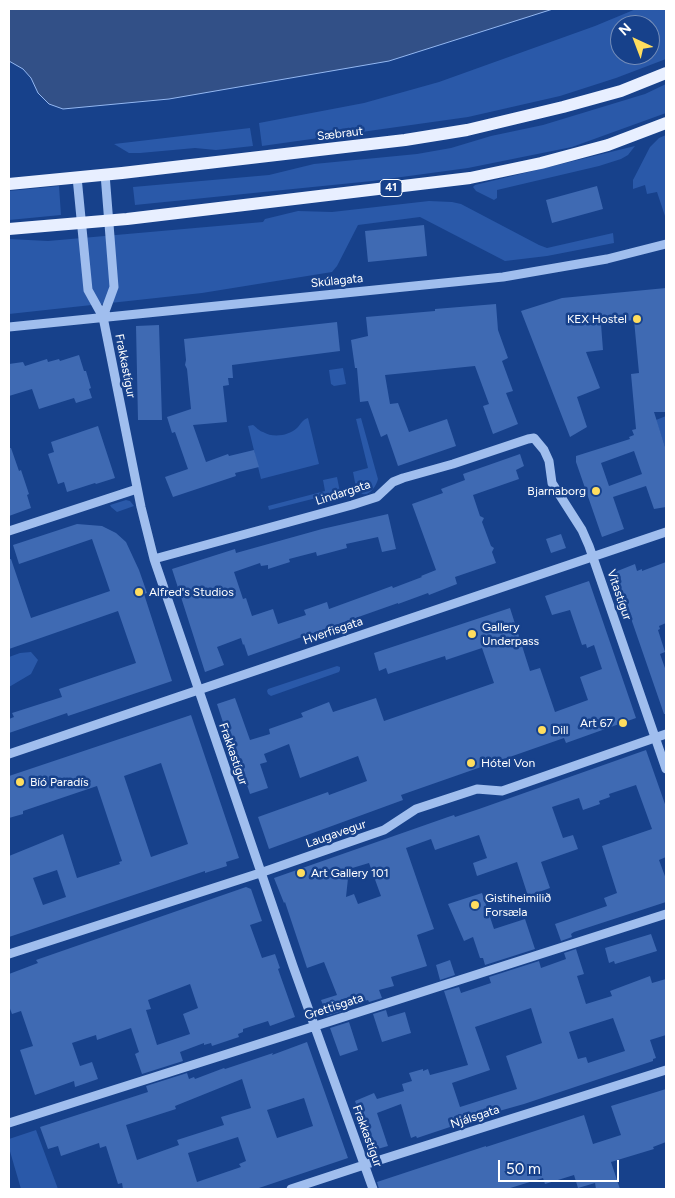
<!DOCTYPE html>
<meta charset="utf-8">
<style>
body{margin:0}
#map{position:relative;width:675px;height:1198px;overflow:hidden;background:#17418b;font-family:Figtree,sans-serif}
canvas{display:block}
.frame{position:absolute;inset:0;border:10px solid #fff;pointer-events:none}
.north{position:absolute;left:610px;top:15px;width:50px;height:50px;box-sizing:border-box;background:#17418b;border:1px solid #748db9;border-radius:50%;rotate:317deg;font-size:14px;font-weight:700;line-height:20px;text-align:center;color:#fff}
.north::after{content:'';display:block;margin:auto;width:18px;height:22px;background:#ffdd5e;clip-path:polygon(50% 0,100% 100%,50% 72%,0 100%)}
.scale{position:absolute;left:498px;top:1160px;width:121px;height:22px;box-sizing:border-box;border:2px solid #fff;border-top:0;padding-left:6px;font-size:15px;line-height:18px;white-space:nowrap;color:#fff;-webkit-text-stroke:4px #17418b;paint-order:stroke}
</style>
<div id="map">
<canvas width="675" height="1198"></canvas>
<div class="frame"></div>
<div class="north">N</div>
<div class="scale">50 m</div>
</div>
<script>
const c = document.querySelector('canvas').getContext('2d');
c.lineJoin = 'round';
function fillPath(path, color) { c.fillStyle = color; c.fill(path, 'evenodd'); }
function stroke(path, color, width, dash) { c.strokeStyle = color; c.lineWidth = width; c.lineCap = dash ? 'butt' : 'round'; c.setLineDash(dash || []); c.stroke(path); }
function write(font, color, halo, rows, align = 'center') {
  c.font = font + ' Figtree,sans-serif'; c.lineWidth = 5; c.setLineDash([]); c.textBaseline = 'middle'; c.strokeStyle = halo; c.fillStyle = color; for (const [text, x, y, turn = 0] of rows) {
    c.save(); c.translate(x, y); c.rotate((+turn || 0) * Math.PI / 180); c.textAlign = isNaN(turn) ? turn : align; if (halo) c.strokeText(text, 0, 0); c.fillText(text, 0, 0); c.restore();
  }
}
fillPath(new Path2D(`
 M636,9H666V59L616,78L560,96L468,117L262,146L259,123L364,103L439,82L595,26ZM620,25H650V55H620Z
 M666,84V113L572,147L468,168L372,181L135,205L133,187L269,175L314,164L417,154L451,148L491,136L543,125L645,94Z
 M250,128L253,146L216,150L195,148L140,153H129L114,144Z
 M666,135V219L657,192L647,194L645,185L633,189V180L650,147L659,138Z
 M635,146L628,155L621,159L599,166L497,190V198L494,200L476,191L473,187L475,185Z
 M59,186L61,215L9,220V191Z
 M429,201L452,202L461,204L539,245L547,248L613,233L614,243L547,256L505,261L420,217L358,225L337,266L332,272L202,293L9,314V239L48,241L263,222L265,219L298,211L332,212Z
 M343,368L346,384L334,386L331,384L329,370Z
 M666,416V450L656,420Z
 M308,418L319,464L261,479L248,426L253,425C256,427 259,431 263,432C273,438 288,436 297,428C301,424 302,420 308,418Z
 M361,418L378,479C376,488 365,502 357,489C355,484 354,477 353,472L368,468L356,419Z
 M337,477L340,492L269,510L268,506L325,491L323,480Z
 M126,500L130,501L134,506L117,512L111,507L110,505Z
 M31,652L38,660L31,674L9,687V657L20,653Z
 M337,666L340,667V670L339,672L271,696L268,694L267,691L268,689Z
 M36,1130L58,1189H21L9,1148V1139Z`), '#2a59a9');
const water = new Path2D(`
 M9,9H553L389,61L169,99L63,109L49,104L38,93L31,78L23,69L9,61Z`);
fillPath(water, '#325087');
stroke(water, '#93b7f1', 1);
fillPath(new Path2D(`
 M597,186L603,209L552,223L546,200Z
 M424,225L427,256L368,262L365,231Z
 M666,288V412H654L666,450V507L654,509L646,486L613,497L624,529L602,537L576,462V456L630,439L629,437L634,435L632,430L636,429L631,374L639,373L634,320L601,324L603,350L586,352L600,388L577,397L587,427L570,437L521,311L562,298ZM634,451L642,474L609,486L601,463Z
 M496,304L498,330L508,358L502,361L513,391L506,393L518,424L493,434L483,406L489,404L475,366L385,375L390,404L398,403L409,432L447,419L456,446L398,466L387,434L381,437L368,401L360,402L357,368H355L351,340L368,336L366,317L435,311V309Z
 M337,322L340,351L232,365L233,378H228L229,385L223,386L227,422L193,425L206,462L228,454L229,456L254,450L259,467L235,473L236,476L173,497L165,477L188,469L175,432L172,433L167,417L191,409L187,369L185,365L186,360L184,339Z
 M159,325L162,420H138L136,326Z
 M79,355L84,371H86L91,388L89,389L92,398L76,403L74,398L39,409L32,389L9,396V364L23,362L25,366L47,359L48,362L59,359L60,361Z
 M98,426L115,478L96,484L95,483L67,492L64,482L58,484L48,454L54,452L51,442Z
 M9,448H11L19,471L21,470L29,494L27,495L31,508L9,516Z
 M520,454L524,466L516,470L519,479L473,495L480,516L484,518L482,522L491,546L494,548L492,552L496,563L455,577L457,584L429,595L428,593L398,604V603L248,656L244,644L243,645L241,638L217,647L224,665L205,672L172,569L235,549L236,553L322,529L388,514L396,549L382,552L378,537L346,544L347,548L317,556L316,552L289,559L290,562L268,569V565L261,566L260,563L234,572L243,599L246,598L252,616L273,609L278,624L306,615L304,610L327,602L329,609L392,586L393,588L422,577L421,576L436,570L412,504L443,493L441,489L465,480L463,474Z
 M77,524L102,526L116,533L126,542L139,570L147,593L144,594L172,681L68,716L67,713L9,733V719L14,717L12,713L62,697L59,689L136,663L118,611L9,649V559H11L31,618L110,591L92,539L19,564L13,545Z
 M561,534L566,548L551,553L546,539Z
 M666,562V623L659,626L660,629L658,630L665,652L660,654L666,671V714H664L615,572L635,564L637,571L642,569V571Z
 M589,581L636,718L566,743L564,738L401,795L403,800L269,849L258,817L328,792L329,795L367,781L358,756L300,778L289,744L264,754L267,762L260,764L268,788L250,794L242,770L241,771L236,756H234L217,704L235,698L250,740L270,734L269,729L303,717L301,713L329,702L333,712L376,698L384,721L494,683L482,648L446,660L445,656L388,674L386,668L379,671L374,653L510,608L530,671L540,668L555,712L588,700L580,677L602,669L594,645L587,648L586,644L582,645L570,610L552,615L545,596Z
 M191,715L239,858L226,862L227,866L205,873V871L9,937V856L63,834L77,878L120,864L119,862L122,861L97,786L23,811V814L9,818V776ZM161,763L188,844L151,857L124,776ZM57,870L66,897L43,905L33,878Z
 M646,750L666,807V857L659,860L666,879V902L574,932L571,934L572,937L561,941L555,924L607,906L604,898L617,893L602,846L652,829L636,785L609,794L610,797L599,801L600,804L583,810L579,798L552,807L563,838L573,835L578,849L541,862L550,888L528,896L517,862L477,876L473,863L487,858L479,835L435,850L431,839L406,848L434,929L417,935L427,966L391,977L394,986L379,990L382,998L369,1002L368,1000L344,1007L345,1010L327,1016L321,1000L337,995L324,962L307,968L285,902L284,903L274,878L448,817L454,815L455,817L479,809ZM369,863L381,896L358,904L354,894L346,897L349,869Z
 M246,887L251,889L262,921L250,925L262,958L275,954L280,968L278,969L295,1017L270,1026L268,1021L243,1029V1032L238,1034L239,1037L212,1046L211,1043L204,1045V1043L180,1052L183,1061L142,1074L135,1054L139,1052L131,1028L97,1040L96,1035L72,1043L80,1066L92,1062L98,1079L75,1087L74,1081L35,1095L20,1050L33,1046L21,1011L12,1014L9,1006V974L38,963L36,960ZM190,984L198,1008L183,1014L190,1034L157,1045L146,1010L151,1009L148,1000Z
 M482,893L494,929L525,919L535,949L485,965L483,958H480L473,937L464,941L448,904Z
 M651,934L657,951L615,964L614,961L609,963L605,948Z
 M576,949L584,974L577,976L586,1004L612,996L610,991L650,976L652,983L666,979V1035L650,1040L656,1058L653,1059V1061L524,1104L492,1113L417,1138L416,1136L411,1138L401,1104L377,1113L388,1146L374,1150L364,1118L362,1119L355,1101L374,1093L377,1099L404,1091L402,1084L412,1081L409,1073L423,1069V1071L428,1069L430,1075L468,1065L444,991L459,987L461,993L491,983L489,977L539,961L541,968L566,959L564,953ZM531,1008L542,1043L506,1056L517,1089L460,1107L452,1083L490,1070L475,1027ZM613,1018L625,1051L588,1063L586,1057L578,1059L569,1032Z
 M450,960L455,975L440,980L436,965Z
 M386,1010L388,1017L405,1012L411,1033L382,1042L373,1014Z
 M349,1022L358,1050L340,1056L330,1028Z
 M307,1042L348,1158L256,1189H182V1188L177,1189H123L122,1183L118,1184L106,1146L100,1148L99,1143L61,1156L58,1146L48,1149L40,1127L148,1092L146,1086L187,1073L189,1079L194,1077L195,1079L224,1068L225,1069L273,1053L272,1055ZM242,1079L251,1108L221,1117L224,1125L177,1140L179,1145L137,1160L126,1125L176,1109L175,1106ZM304,1098L313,1126L277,1138L267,1110ZM238,1137L246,1161L239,1164L241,1167L197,1182L188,1153Z
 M666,1089V1142L653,1147L654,1149L611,1162L620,1189H596L595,1183L578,1188L574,1175L545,1184L543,1178L507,1189H379L377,1182L486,1146V1147L584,1115L593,1144L621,1135L611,1106Z`), '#3f6ab3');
stroke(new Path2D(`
 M77,177L88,290L103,317L141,507L154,559L293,966L373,1189
 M103,317L114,287L105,174
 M9,327L503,277L607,259L666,244
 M9,531L137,489
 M154,559L352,505L377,497L393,482L403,478L453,464L528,439L534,438L544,450L549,461L552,483L582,530L589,546L666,769
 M9,754L666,532
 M9,954L260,873L384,830L416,809L477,789L502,791L666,734
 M9,1123L328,1022L666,914
 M291,1189L364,1165L666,1070`), '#a0beee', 9);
stroke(new Path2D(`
 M9,184L122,173L405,140L467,130L563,107L621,91L666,73
 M9,229L127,219L470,178L541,163L608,145L666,123`), '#e8efff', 12);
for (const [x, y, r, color] of [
 [637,319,5,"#ffdd5e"],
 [596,491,5,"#ffdd5e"],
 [139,592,5,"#ffdd5e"],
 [472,634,5,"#ffdd5e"],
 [623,723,5,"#ffdd5e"],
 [542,730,5,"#ffdd5e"],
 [471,763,5,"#ffdd5e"],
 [20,782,5,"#ffdd5e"],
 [301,873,5,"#ffdd5e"],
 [475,905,5,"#ffdd5e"]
]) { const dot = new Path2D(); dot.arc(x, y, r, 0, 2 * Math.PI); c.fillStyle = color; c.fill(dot); stroke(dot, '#17418b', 2); }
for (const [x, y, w] of [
 [391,188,22]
]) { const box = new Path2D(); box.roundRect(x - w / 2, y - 8.5, w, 17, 4); c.fillStyle = '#17418b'; c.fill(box); stroke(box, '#fff', 1); }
write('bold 11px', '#fff', null, [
 ["41",391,188]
]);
write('12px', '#fff', '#17418b', [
 ["Sæbraut",340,134,-7],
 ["Skúlagata",337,281,-6],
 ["Frakkastígur",125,366,79],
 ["Lindargata",343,493,-18],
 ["Vitastígur",619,595,71],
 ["Hverfisgata",333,631,-19],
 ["Frakkastígur",233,754,71],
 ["Laugavegur",336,834,-19],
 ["Grettisgata",334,1007,-18],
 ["Njálsgata",475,1117,-18],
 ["Frakkastígur",367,1136,70]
]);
write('12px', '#fff', '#17418b', [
 ["KEX Hostel",627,319,"right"],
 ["Bjarnaborg",586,491,"right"],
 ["Alfred's Studios",149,592],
 ["Gallery",482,627],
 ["Underpass",482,641],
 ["Art 67",613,723,"right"],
 ["Dill",552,730],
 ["Hótel Von",481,763],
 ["Bíó Paradís",30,782],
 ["Art Gallery 101",311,873],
 ["Gistiheimilið",485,898],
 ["Forsæla",485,912]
], 'left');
</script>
